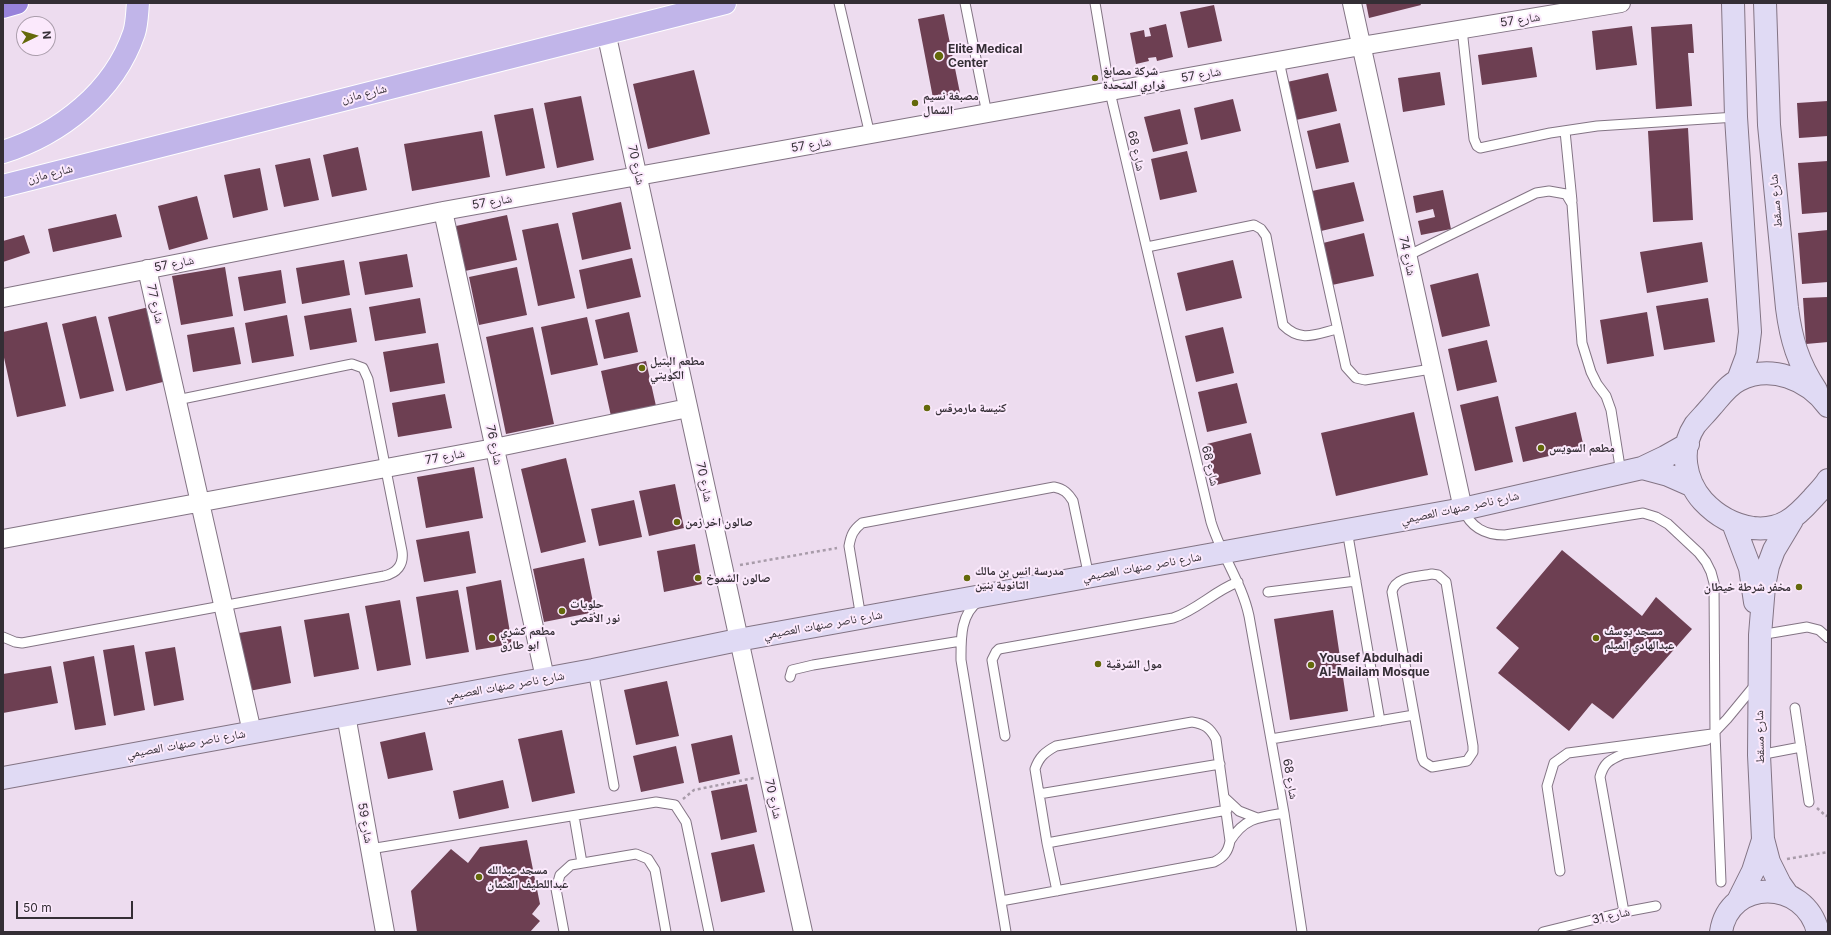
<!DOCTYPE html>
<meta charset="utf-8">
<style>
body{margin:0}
#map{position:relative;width:1831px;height:935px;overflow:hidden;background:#eddcef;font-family:Inter,sans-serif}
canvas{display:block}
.frame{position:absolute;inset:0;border:4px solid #342e35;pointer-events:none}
.north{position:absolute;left:16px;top:16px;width:40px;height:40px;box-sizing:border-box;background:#fbe9fc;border:1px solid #ab9eac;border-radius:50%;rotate:85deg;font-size:11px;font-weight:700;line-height:16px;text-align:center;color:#342e35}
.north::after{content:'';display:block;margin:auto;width:14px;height:18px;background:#64690b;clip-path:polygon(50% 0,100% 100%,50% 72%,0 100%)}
.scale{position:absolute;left:16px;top:901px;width:117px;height:18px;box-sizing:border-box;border:2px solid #342e35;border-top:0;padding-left:5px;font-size:12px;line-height:14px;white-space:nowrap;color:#342e35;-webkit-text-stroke:3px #fbe9fc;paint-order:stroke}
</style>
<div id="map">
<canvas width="1831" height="935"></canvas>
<div class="frame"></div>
<div class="north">N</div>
<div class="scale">50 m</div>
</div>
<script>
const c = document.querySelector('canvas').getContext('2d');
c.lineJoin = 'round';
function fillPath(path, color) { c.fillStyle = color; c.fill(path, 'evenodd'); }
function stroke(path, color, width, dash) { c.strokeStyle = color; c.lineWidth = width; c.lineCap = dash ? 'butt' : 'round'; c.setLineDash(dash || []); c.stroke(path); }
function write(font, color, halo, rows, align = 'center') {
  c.font = font + ' Inter,"Noto Naskh Arabic",sans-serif'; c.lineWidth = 4; c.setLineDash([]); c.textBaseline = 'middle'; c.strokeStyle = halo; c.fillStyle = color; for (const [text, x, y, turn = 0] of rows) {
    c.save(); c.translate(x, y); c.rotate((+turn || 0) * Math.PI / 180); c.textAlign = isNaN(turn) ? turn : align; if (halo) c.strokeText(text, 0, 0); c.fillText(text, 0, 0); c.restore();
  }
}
fillPath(new Path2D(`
 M1366,3H1420L1421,5L1369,18Z
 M1214,5L1222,41L1188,48L1180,12Z
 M944,14L960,93L933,98L918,19Z
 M1166,24L1173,57L1157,61L1156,57L1148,58L1149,61L1136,64L1130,33L1144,30L1145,37L1151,36L1149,28Z
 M1692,24L1694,53H1688L1692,106L1656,109L1651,27Z
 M1632,26L1637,65L1596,70L1592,31Z
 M1532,47L1537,77L1482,85L1478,55Z
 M694,70L710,134L648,149L633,84Z
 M1440,72L1445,105L1403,112L1398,78Z
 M1328,73L1337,111L1296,120L1287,82Z
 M581,96L594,160L557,168L544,103Z
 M1233,99L1241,131L1201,140L1194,108Z
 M1828,101V136L1799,138L1797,103Z
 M533,108L545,168L506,176L494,115Z
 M1180,109L1188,144L1153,152L1144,117Z
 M1340,123L1349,162L1316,169L1307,131Z
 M1688,128L1693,220L1653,222L1648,131Z
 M482,131L490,177L412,191L404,144Z
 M358,147L367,190L332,197L323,155Z
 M1187,151L1197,192L1160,200L1151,159Z
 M310,158L319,200L284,207L275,165Z
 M1828,161V212L1802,214L1798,163Z
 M260,168L268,210L233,218L224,175Z
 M1354,182L1364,221L1321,231L1312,191Z
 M1443,190L1451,229L1421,235L1418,221L1435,217L1433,209L1416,213L1413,196Z
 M197,196L208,239L169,250L158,206Z
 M621,202L631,249L582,260L572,213Z
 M116,214L122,237L53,252L48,229Z
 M507,215L517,260L465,271L456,226Z
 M558,223L575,298L538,306L522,230Z
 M1828,230V282L1802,284L1798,233Z
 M1364,233L1374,276L1332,285L1323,243Z
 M24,235L30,253L3,262V241Z
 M1702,242L1708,282L1647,293L1640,252Z
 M407,254L413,287L365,295L359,262Z
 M632,258L641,297L587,309L579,270Z
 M344,260L350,295L302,304L296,268Z
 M1233,260L1242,298L1186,311L1177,273Z
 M225,267L233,316L181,325L172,276Z
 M517,267L527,315L479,325L469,277Z
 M281,270L286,303L244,311L238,277Z
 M1478,273L1490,326L1442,337L1430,285Z
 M1828,297V342L1806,344L1803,298Z
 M420,298L426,333L375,341L369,307Z
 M1708,298L1715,342L1664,350L1656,306Z
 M153,306L171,380L126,391L108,317Z
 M351,308L357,342L310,350L304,316Z
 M629,312L638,352L604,359L595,320Z
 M1647,312L1654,356L1607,364L1600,320Z
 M287,315L294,356L252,363L245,323Z
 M96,316L114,391L80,399L62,324Z
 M587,317L598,365L551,375L541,327Z
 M47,322L66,406L17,417L3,353V332Z
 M234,327L241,364L193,372L187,335Z
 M533,327L554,424L506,434L486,337Z
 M1223,327L1234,373L1196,382L1185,336Z
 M1487,340L1497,382L1457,391L1448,349Z
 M438,343L445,383L390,392L383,352Z
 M646,361L656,406L611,416L601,371Z
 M1237,383L1247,423L1207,432L1198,392Z
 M445,394L452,428L398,437L392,403Z
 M1498,396L1513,462L1475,471L1460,405Z
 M1414,412L1428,475L1336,496L1321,433Z
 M1576,412L1584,448L1523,462L1515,427Z
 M1251,433L1261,474L1216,485L1207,444Z
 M566,458L586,542L541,553L521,469Z
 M474,467L483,518L426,528L417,477Z
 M675,484L684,528L649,536L639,491Z
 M634,500L642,537L599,546L591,509Z
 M469,531L476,573L424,582L416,540Z
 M695,544L702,584L664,592L657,551Z
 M1562,550L1642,616L1656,597L1692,629L1613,719L1592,703L1569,731L1498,673L1519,648L1496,628Z
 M584,558L595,612L544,622L533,569Z
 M501,580L512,644L476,650L466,587Z
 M458,590L469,652L426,659L416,597Z
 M400,600L411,665L377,671L365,606Z
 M1333,610L1348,711L1290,720L1274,619Z
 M349,613L359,669L314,677L304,620Z
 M281,626L291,683L249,691L239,633Z
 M134,645L145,710L114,716L103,650Z
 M175,647L184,700L154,706L145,652Z
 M94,656L106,725L75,730L63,662Z
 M51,666L58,703L3,713V674Z
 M667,681L679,736L636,745L624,690Z
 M562,730L575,793L532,802L518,739Z
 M425,732L433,770L388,779L380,742Z
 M732,735L740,774L699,783L691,744Z
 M676,746L684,783L641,792L633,756Z
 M503,780L509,808L459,819L453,791Z
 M747,784L757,832L721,840L711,791Z
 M527,840L540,904L532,914L540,921L530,932H417L411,891L451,849L468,863L480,847Z
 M754,844L765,892L721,902L711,853Z`), '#6d3f52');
const lane = new Path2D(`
 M839,3L870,135
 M965,3L987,114
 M1095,3L1110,92L1211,522C1221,555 1242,583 1249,616L1284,813L1302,932
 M1462,29L1474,139L1477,146L1480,148L1550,133L1597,126L1736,117
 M1279,61L1346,367L1356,378L1365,380L1431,369
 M1565,131L1572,201
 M1147,247L1254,225L1261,229L1266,236L1283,325C1301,343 1316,334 1337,329
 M1407,256L1536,193L1549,191L1566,194L1572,204L1582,343L1591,372L1597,384L1606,396L1611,410L1621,473
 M1463,509C1471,528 1485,535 1505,535L1643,513L1656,517L1668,524L1699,553L1706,562L1711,572L1714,583L1715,733L1721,882
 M1347,530L1380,721
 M1432,574L1438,575L1446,582L1473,746V752L1467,761L1432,767L1424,762L1422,758L1392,592C1395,576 1418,577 1432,574Z
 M1268,592L1356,581
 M979,601C960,614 961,639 961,660L1006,932
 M861,618L849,546C851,535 853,530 862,523L1054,487C1064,489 1068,493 1073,501L1089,577
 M1760,635L1807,627L1819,630L1828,638
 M3,637L15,642L22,643L384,576C397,573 404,565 402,551L368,379L363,368L352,364L347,365L177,400
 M593,670L614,786
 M790,677L792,670L813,665L961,641
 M1795,708L1809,802
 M1005,736L992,660L996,652L999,649L1173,618C1197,610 1214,591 1238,582
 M1271,739L1414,715
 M1759,755L1801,747
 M1039,794L1220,764
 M1225,798L1239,811L1257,818
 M574,816L582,863
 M1230,841C1244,818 1259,817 1284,813
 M1047,843L1227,810
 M370,849L656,802L675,805L686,822L709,932
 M1560,871L1547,786L1554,763L1568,753L1712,734
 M1001,901L1214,862C1224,857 1228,852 1230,841L1216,739C1210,728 1205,724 1192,722L1056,746C1045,752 1039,757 1035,769L1047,843L1057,891
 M1624,912L1600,777C1604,762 1610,760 1623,754L1707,740L1727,719L1755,685
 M564,932L556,889L560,875L571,865L636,854L648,859L655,870L666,932
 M1543,932L1624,912L1656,906`);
const street = new Path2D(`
 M1352,3L1463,509
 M606,32L803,932
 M443,211L545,678
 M147,269L252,732
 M3,298L443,211L1361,46L1621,3
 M3,539L494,448L688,408
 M346,715L385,932`);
const secondary = new Path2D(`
 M1733,3L1736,117L1750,332L1747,356L1738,380
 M1765,3L1769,125L1787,308C1791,339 1798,363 1816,390
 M1828,406C1808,379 1771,364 1739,380C1728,385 1719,398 1711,407C1706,413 1700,419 1695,425C1679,449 1685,481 1703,501C1717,516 1733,525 1753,528C1781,531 1795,518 1813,498C1818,492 1824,487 1828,480
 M1642,468L1668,475L1693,486
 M1733,523L1750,568L1755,602
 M3,778L593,670L738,640L1463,509L1642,468L1665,457L1688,444
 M1787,894L1780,884L1769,862L1763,839L1759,755L1760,635L1764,586L1768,566L1774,550L1792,520
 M1738,901L1753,871L1763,840
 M1721,932C1729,878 1805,878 1818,932`);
const primary = new Path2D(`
 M3,152C60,134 114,92 134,33C137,24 137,13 138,3
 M3,186L725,3`);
const highway = new Path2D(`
 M3,7L17,3`);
stroke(lane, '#837484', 11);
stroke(street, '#837484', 20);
stroke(secondary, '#837484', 24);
stroke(primary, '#fff', 24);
stroke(highway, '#fff', 24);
stroke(new Path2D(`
 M740,565L837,548
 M683,799L694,790L754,778
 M1817,808L1826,816L1828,815
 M1787,859L1828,852`), '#a89ba9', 2.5, [3, 3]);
stroke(lane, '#fff', 9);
stroke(street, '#fff', 18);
stroke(secondary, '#e0daf4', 22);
stroke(primary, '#c1b5e9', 22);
stroke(highway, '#9883db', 22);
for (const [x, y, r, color] of [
 [939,56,5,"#64690b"],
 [1095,78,4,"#64690b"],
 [915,103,4,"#64690b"],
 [642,368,4,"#64690b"],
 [927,408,4,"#64690b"],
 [1541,448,4,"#64690b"],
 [677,522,4,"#64690b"],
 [698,578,4,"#64690b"],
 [967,578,4,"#64690b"],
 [1799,587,4,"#64690b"],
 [562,611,4,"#64690b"],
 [492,638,4,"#64690b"],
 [1596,638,4,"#64690b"],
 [1098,664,4,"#64690b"],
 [1311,665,4,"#64690b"],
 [479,877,4,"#64690b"]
]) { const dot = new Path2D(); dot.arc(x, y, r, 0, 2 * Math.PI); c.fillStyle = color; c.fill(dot); stroke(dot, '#fbe9fc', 1.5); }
write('12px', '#342e35', '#fbe9fc', [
 ["شارع 57",1520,20,-9],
 ["شارع 57",1201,75,-10],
 ["شارع مازن",364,94,-14],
 ["شارع 57",811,145,-10],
 ["شارع 68",1136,151,77],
 ["شارع 70",636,165,77],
 ["شارع مازن",50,174,-14],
 ["شارع مسقط",1776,201,-95],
 ["شارع 57",492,202,-10],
 ["شارع 74",1407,256,78],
 ["شارع 57",174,264,-11],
 ["شارع 77",155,304,77],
 ["شارع 76",494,445,78],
 ["شارع 77",445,457,-11],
 ["شارع 68",1210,466,77],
 ["شارع 70",704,482,78],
 ["شارع ناصر صنهات العصيمي",1460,508,-12],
 ["شارع ناصر صنهات العصيمي",1142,567,-10],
 ["شارع ناصر صنهات العصيمي",823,625,-10],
 ["شارع ناصر صنهات العصيمي",505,686,-10],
 ["شارع مسقط",1760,737,-91],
 ["شارع ناصر صنهات العصيمي",186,744,-10],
 ["شارع 68",1290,779,80],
 ["شارع 70",773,799,77],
 ["شارع 59",365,823,80],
 ["شارع 31",1611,916,-13]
]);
write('bold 12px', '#342e35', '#fbe9fc', [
 ["Elite Medical",948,49],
 ["Center",948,63],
 ["شركة مصابغ",1103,71],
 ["فراري المتحدة",1103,85],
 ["مصبغة نسيم",923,96],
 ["الشمال",923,110],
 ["مطعم البتيل",650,361],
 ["الكويتي",650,375],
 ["كنيسة مارمرقس",935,408],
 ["مطعم السويس",1549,448],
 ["صالون اخر زمن",685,522],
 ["مدرسة انس بن مالك",975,571],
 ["الثانوية بنين",975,585],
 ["صالون الشموخ",706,578],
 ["مخفر شرطة خيطان",1791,587,"right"],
 ["حلويات",570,604],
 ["نور الأقصى",570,618],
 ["مطعم كشري",500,631],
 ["ابو طارق",500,645],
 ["مسجد يوسف",1604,631],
 ["عبدالهادي الميلم",1604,645],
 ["Yousef Abdulhadi",1319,658],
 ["Al-Mailam Mosque",1319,672],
 ["مول الشرقية",1106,664],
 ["مسجد عبدالله",487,870],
 ["عبداللطيف العثمان",487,884]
], 'left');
</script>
